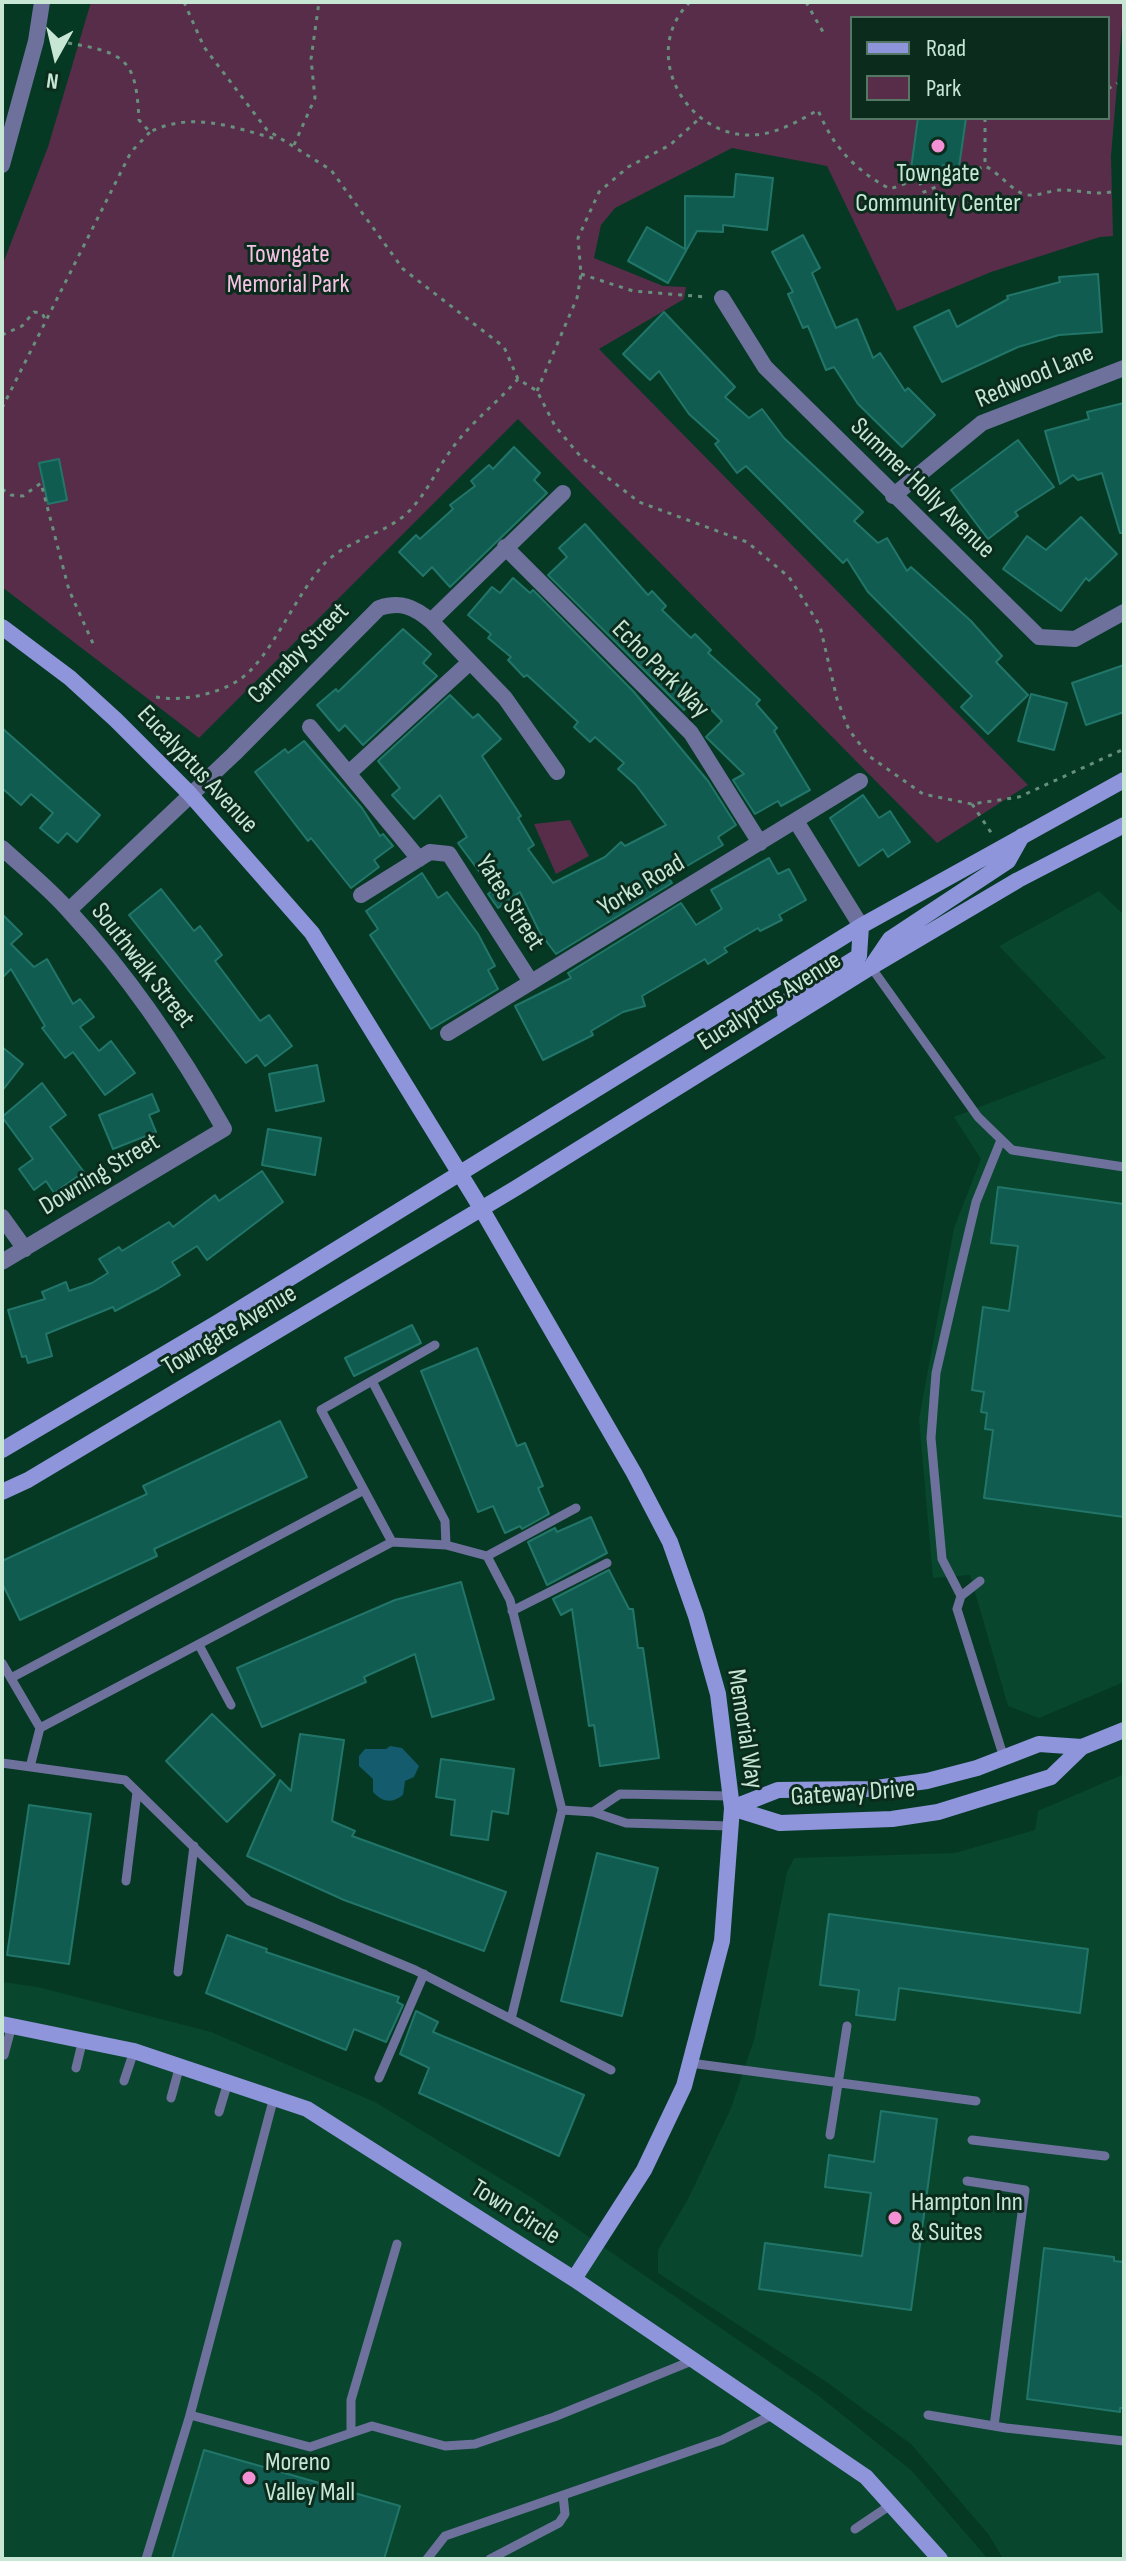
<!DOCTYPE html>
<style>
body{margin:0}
#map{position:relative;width:1126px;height:2561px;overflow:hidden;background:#053923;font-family:"Sofia Sans Condensed",sans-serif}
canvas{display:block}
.frame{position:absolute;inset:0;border:4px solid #c7e6d4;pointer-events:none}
.legend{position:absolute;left:850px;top:16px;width:260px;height:104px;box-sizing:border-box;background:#0b2c1d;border:2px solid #567666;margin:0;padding:10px 14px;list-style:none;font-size:24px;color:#c7e6d4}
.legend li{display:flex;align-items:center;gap:16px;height:40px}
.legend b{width:40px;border:2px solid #567666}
.north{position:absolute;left:16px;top:16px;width:80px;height:80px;-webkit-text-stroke:6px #0b2c1d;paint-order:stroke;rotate:188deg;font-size:22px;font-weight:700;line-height:32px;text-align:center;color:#c7e6d4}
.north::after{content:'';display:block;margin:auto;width:28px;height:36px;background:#c7e6d4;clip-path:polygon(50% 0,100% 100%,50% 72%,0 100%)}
</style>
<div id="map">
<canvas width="1126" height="2561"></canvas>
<div class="frame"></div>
<ul class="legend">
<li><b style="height:10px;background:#8f95db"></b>Road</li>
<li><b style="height:22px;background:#582d4a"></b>Park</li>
</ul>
<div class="north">N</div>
</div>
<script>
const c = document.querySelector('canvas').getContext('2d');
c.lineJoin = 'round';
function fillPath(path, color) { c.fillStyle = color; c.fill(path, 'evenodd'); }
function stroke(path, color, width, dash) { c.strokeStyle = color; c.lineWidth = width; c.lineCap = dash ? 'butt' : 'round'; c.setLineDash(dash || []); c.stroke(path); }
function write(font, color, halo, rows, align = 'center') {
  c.font = font + ' "Sofia Sans Condensed",sans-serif'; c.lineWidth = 6; c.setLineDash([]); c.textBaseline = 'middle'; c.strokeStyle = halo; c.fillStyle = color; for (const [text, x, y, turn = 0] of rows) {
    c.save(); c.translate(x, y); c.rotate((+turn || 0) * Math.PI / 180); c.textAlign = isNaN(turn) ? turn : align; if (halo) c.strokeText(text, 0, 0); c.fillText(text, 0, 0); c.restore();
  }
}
fillPath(new Path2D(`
 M1099,891L1124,915V1682L1039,1718L1008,1706L970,1575L933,1578L919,1419L954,1228L981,1159L954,1117L1106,1058L999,946Z
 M1124,1774V2559H1003L989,2535L911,2444L825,2381L658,2273V2250L688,2199L731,2108L754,2040L787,1872L794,1858L955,1853L1035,1830L1038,1811Z
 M2,1982L38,1987L211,2032L375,2102L534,2199L819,2396L912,2471L988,2559H2Z`), '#08462d');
fillPath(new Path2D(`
 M91,2H1124L1111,156L1113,236L1100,237L991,272L897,311L827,166L732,148L615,208L601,225L594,258L663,286L686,287L684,299L599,349L1028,785L937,843L518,419L199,738L2,587V266L48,147ZM852,18H1108V118H852Z
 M570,820L589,856L556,874L534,824Z`), '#582d4a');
fillPath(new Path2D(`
 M390,1746L402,1748L419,1766L414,1777L405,1781L403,1795C392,1804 382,1802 373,1792V1779L359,1766V1756L365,1749H386Z`), '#145b6e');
const building = new Path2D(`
 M918,118H966L959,167L943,165L942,173L911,169Z
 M736,174L773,178L767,230L723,225V232L697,231L668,283L628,261L647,227L685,249V196L734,197Z
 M803,235L820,268L812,273L836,328L857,319L873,358L880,353L905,391L908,388L935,415L902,447L858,404L834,367L826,370L808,326L803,328L788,294L793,292L772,252Z
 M1098,274L1102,332L1059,335L1018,347L942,382L914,327L949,310L957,327L1008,299L1007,296L1060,282L1059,277Z
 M664,312L735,387L725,397L749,418L762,409L784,438L863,512L854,521L878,543L887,538L907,571L911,567L971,621L1002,656L996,662L1028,695L988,734L961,707L972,696L868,592L847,559L843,563L746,466L737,473L715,444L719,441L689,414L659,371L650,380L623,354Z
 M1124,403V533H1120L1102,473L1078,480L1073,475L1060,484L1045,431L1089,419L1087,412Z
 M1018,440L1054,487L1015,512L1018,516L988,539L951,490Z
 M514,447L540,473L534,480L547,493L450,587L432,567L423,576L399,552L416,535L420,539L453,509L450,505L475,486L471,481L489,465L493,469Z
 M59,459L67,500L48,504L39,463Z
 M1081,517L1117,554L1089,581L1086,578L1061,611L1003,569L1027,536L1046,550Z
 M585,524L648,595L652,591L666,606L662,610L691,638L695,634L711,650L708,653L760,700L756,704L777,728L774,731L810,790L781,806L778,801L755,814L733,780L744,774L706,737L722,721L698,696L684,710L548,575L567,557L559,548Z
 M513,578L530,593L533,590L634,692L708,781L736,825L718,837L723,845L668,877L672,883L556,954L540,933L520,892L498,908L488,894L493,890L458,843L467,837L440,795L414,819L392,795L400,788L378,761L450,695L473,718L478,714L501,739L482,756L521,816L518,818L534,845L528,849L553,883L605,857L621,842L625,846L666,825L636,785L618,769L624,763L595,737L590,742L574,727L578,722L527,675L524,677L508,660L511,657L488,638L491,634L468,615L492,587L500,593Z
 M403,629L431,654L423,663L437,676L363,745L345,725L339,731L317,705L336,689L338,692Z
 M1124,665V712L1086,725L1072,683Z
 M1031,694L1067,703L1054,750L1018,741Z
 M2,728L100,815L77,842L67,833L58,843L40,828L53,813L31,794L21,805L2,788Z
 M304,741L362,808L380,836L383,834L393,846L374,860L379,867L351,888L311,838L308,841L255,772L285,749L288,753Z
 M863,795L879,818L890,811L910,842L888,857L883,849L859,866L830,818Z
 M769,858L778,874L789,869L806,900L779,915L782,920L760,931L758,928L724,948L727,952L708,964L705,959L642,996L645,1006L623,1012L591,1031L593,1035L543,1060L515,1006L571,978L568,973L681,903L696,925L722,909L711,890Z
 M422,873L438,898L447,892L478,934L495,966L488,970L498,989L431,1029L370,935L378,929L366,911Z
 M161,889L194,931L200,926L222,955L215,961L260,1021L269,1015L292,1046L265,1066L257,1055L246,1063L129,915Z
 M2,914L22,934L11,944L34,967L47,959L73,1004L80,999L94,1017L80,1027L99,1051L111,1041L135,1073L105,1095L73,1052L65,1058L42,1028L45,1026L11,969L2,978Z
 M2,1047L23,1064L2,1091Z
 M317,1065L324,1101L276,1111L269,1074Z
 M42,1083L66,1115L50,1127L84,1172L54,1193L46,1181L34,1190L19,1169L33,1159L2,1117Z
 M152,1094L159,1111L149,1115L156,1132L113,1149L99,1115Z
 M268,1129L321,1138L315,1175L262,1165Z
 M262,1171L283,1202L207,1260L197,1246L172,1262L180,1275L159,1288L115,1311L113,1307L46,1334L52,1356L28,1363L26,1356L22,1357L8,1310L45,1299L42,1292L66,1282L69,1291L92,1283L108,1273L99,1259L119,1247L122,1251L169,1222L173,1227L215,1195L219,1201Z
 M998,1187L1124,1204V1517L984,1498L993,1430L985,1429L987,1413L981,1412L984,1392L972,1390L983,1307L1009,1311L1018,1246L991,1243Z
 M412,1325L421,1343L354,1376L345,1358Z
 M477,1348L517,1446L525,1443L543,1486L538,1488L549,1514L522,1529L520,1526L505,1533L493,1506L478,1512L421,1371Z
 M280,1421L307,1477L154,1549L157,1556L20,1620L2,1583V1561L147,1494L143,1486Z
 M591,1517L607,1553L547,1585L528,1542L555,1528L557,1532Z
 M609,1570L629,1609H633L638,1648H643L659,1758L600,1766L594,1725L589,1726L572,1609L561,1615L553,1599Z
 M461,1582L494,1699L432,1717L415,1654L364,1677L366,1682L262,1727L237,1668L395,1600Z
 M212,1714L275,1775L227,1822L166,1761Z
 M300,1734L344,1740L332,1821L355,1831L352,1836L506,1892L484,1951L344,1900L247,1856L280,1780L291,1791Z
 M441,1759L514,1769L508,1814L492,1811L488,1840L451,1835L455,1800L436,1797Z
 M29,1805L91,1814L69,1964L7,1955Z
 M597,1853L658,1868L622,2016L561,2001Z
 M829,1914L1088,1949L1080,2013L899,1988L895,2020L856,2015L859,1990L820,1985Z
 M227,1935L267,1949L266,1952L399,1997L397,2002L403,2005L386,2042L354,2029L346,2050L206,1993Z
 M416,2011L438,2022L433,2032L584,2095L559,2156L419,2093L429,2068L400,2054Z
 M881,2111L937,2119L911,2310L759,2289L765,2243L862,2256L871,2193L825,2187L829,2155L874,2162Z
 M1044,2248L1114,2257V2261L1124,2262V2408H1120V2412L1027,2399Z
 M204,2450L400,2506L384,2559H172Z`);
fillPath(building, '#105c51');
stroke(building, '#227669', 2);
stroke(new Path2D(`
 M184,2L204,47L267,130L331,170L403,269L504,347L518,379L537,391L555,426L581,457L639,502L747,542L789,577L820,626L837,699L849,730L869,756L923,794L972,804L1019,797L1124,749
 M690,2C636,55 691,146 762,134C781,131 801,120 818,110C833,147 855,170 890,189L918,179L924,192L985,166
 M806,2L823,32
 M68,43C128,53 136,61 139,120L150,132C191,111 233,127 276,139
 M1108,89L1117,83
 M985,118V166C999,173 1009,187 1021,193C1033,198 1042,193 1053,191C1070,187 1090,196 1111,192
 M294,145L315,98L311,59L319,2
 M581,274L633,291L706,297
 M2,335L22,326L34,312L42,313L45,319
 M537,391L577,298L581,274L578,238L599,192L628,167L670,145L699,119
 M2,408L131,152L150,132
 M2,489L11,495L23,496L41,483L69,590L95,648
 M156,697C181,702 218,694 239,680C271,659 295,594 326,562C349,540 381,535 405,515C425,497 435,472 451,450C470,423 496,404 518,379
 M972,804L992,834`), '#67907c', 3, [4, 6]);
stroke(new Path2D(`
 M871,967L978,1117L1012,1150L1124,1167
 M372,1381L445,1521L446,1545
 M392,1542L321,1410L435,1345
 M487,1556L576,1508
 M980,1581L961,1596L957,1609L1004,1758
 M961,1596L942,1559L931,1438L936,1373L956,1286L976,1202L1001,1140
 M512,1611L607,1563
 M199,1645L231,1705
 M2,1663L40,1728
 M11,1678L364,1490
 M2,1763L125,1780L249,1901L415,1970L611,2070
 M30,1767L40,1728L392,1542L446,1545L487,1556L510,1600L562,1810L511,2019
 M562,1810L593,1812L626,1823L730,1826
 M593,1812L620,1794L730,1796
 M126,1881L137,1792
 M178,1972L194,1846
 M4,2055L12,2025
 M690,2063L976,2101
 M76,2068L83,2039
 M379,2078L424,1974
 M124,2081L134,2051
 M171,2098L180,2065
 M219,2112L228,2082
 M830,2135L847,2026
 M972,2140L1105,2156
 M967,2181L1025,2190L994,2426
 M190,2415L310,2447L372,2426L445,2446L475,2444L554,2417L694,2360
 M928,2415L1006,2428L1124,2441
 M351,2430V2400L397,2244
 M855,2529L892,2504
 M146,2559L190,2415L274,2097
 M427,2559L445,2536L722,2440L774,2414
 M490,2559L559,2523L565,2514L563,2495`), '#6d719c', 9);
stroke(new Path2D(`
 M2,165L36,41L42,2
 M722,298L765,367L1039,637L1075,639L1124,612
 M893,496L982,423L1124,368
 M505,547L691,733L760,843
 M431,621L563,493
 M310,727L419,859
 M350,772L470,662
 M796,821L861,926
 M2,848C25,869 50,889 70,912C130,977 180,1051 224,1129L2,1262
 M361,895L430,852L449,854L531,982
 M69,910L234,754L379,608C401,601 414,607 431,621L505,698L557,772
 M448,1033L860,781
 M2,1217L25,1249`), '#6d719c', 16);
stroke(new Path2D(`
 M2,627L70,678L116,720L189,793L312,933L481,1208L634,1473L670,1542L696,1616L718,1694L732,1808L722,1941L684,2086L644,2170L574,2279
 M873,964L890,939L1008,861L1022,836
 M786,1020L784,1003L859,956L861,926
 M2,1450L217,1323L861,926L1124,780
 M2,1492L28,1480L516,1188L871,967L1018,880L1124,825
 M732,1808L780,1823L892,1819L938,1812L1051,1777L1082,1747L1124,1730
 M732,1808L778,1790L869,1789L927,1781L977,1768L1039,1744L1082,1747
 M2,2024L134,2051L307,2109L574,2279L866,2477L940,2559`), '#8f95db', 16);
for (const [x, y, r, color] of [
 [938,146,8,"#f491d4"],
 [895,2218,8,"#f491d4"],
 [249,2478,8,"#f491d4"]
]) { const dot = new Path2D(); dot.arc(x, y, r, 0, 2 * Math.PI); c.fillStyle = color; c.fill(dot); stroke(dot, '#0b2c1d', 3); }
write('26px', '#c7e6d4', '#0b2c1d', [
 ["Towngate",938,174,"center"],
 ["Community Center",938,204,"center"],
 ["Hampton Inn",911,2203],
 ["& Suites",911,2233],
 ["Moreno",265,2463],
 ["Valley Mall",265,2493]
], 'left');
write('26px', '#f6c2e4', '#0b2c1d', [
 ["Towngate",288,255],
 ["Memorial Park",288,285]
]);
write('26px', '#c7e6d4', '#0b2c1d', [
 ["Redwood Lane",1035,377,-23],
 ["Summer Holly Avenue",922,489,44],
 ["Carnaby Street",299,654,-45],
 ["Echo Park Way",660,670,45],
 ["Eucalyptus Avenue",197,770,47],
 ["Yorke Road",642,886,-31],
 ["Yates Street",509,903,58],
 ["Southwalk Street",142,966,52],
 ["Eucalyptus Avenue",770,1002,-32],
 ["Downing Street",100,1175,-31],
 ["Towngate Avenue",230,1331,-31],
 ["Memorial Way",744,1729,81],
 ["Gateway Drive",853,1794,-4],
 ["Town Circle",515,2213,32]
]);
</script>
